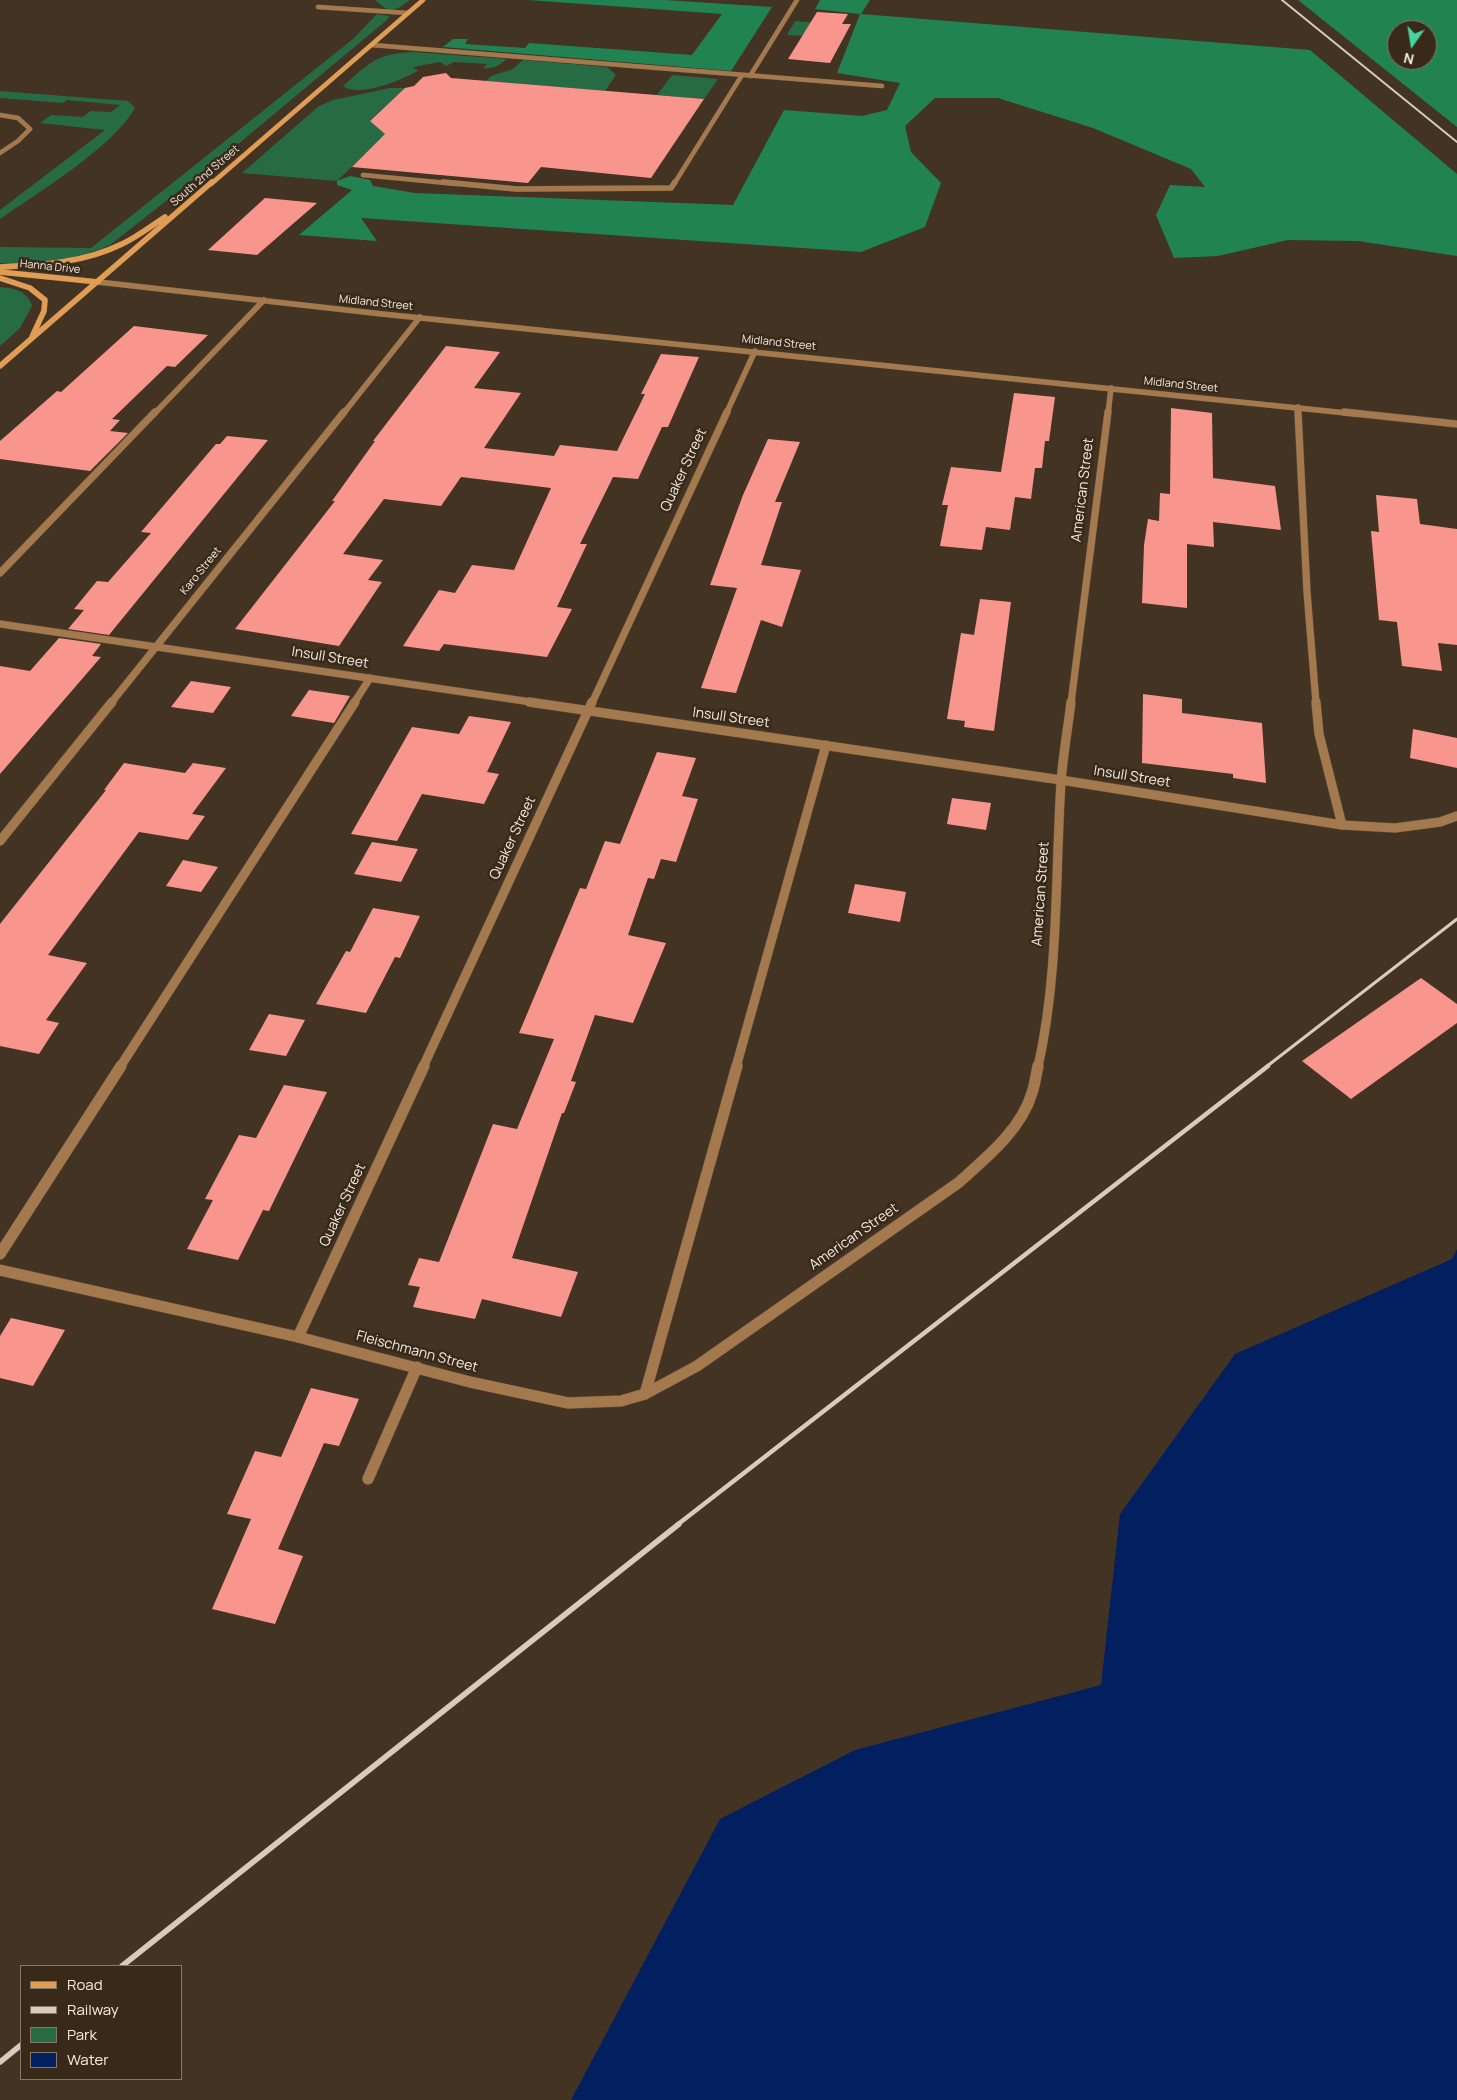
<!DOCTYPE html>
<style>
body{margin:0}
#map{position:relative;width:1457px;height:2100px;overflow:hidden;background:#433323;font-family:Manrope,sans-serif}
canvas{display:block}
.legend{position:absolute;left:20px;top:1965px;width:162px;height:115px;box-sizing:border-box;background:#392919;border:1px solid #857769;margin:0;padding:6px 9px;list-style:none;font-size:15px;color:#f6ebe1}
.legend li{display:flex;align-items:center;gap:10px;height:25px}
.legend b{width:25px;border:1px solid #857769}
.north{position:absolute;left:1387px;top:20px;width:50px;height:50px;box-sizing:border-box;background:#392919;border:1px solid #857769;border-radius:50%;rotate:193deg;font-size:14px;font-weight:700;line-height:20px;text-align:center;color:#f6ebe1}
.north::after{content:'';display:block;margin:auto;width:18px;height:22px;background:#45d49f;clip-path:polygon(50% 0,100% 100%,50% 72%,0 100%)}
</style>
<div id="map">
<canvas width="1457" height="2100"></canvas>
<ul class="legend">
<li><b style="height:6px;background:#e29d54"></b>Road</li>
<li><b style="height:6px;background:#d7cbc0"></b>Railway</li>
<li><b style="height:14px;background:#276b45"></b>Park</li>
<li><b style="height:14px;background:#022060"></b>Water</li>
</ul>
<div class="north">N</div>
</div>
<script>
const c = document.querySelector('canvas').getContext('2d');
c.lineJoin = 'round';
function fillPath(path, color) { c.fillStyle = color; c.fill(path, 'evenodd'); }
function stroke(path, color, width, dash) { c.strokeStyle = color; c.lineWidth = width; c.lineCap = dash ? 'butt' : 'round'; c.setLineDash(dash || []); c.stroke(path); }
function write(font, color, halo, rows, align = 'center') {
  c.font = font + ' Manrope,sans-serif'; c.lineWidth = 5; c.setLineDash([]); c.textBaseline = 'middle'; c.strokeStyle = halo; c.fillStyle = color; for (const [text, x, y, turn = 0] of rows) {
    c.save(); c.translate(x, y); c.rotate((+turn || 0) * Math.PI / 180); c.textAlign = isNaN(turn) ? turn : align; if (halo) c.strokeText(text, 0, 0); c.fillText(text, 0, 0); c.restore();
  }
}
fillPath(new Path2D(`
 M375,0H410C396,11 389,14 375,0Z
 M377,14L389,16L388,19L231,150L110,245C75,261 37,263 0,263V247L91,248L353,39Z
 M795,21L819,23L809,36L787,35Z
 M414,52L506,59C500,66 492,69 483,68L487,64L454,62L446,66L440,62L413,67L418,71C402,80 359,98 343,86C371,62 375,54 414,52Z
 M523,60L607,67L616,75L605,91L486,81L491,76L513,69Z
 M672,75L718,79L704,99L657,95Z
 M390,88H405L370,120L376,125L393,127L337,181L242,173L319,106L333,100Z
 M0,91L128,101L135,108C112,148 39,192 0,219V210L105,130L40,123L51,115L82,117L91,111L111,112L120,105L67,100L63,103L0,98Z
 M0,287C13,288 28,291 32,306L20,328L0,346Z`), '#276b45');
fillPath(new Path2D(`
 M528,0H665L772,7L731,71L443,47L453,39H468L465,44L525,48L529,43L692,55L722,14Z
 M820,0H870L861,14L1310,50L1457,174V256L1358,241L1288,240L1218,256L1174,258L1156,215L1170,185L1205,187L1191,169L1093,128L998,98H935L905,126L911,152L941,183L925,227L861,252L361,218L377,241L299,235L352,190L337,185V181L350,176L370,180L373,186L415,193L733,205L784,110L862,116L887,110L900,83L837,73L860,14L815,9Z
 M1298,0H1457V127ZM1397,30H1427V60H1397Z`), '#218351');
fillPath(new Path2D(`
 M1457,1249V2100H571L720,1819L855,1750L1101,1685L1120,1514L1235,1354L1452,1259Z`), '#022060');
fillPath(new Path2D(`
 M817,12L848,14L842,24H851L830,63L788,59Z
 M446,73L451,78L704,99L651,178L541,167L528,183L352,167L385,134L370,121L405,88L414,86L423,77Z
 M265,198L317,203L257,255L208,250Z
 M134,326L208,335L175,367L167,366L112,419L120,420L110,431L128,433L90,471L0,459V441L57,391L61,392Z
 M446,346L500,352L474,388L521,393L484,448L554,456L560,445L617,451L645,394H641L661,354L699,357L668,427H662L638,479L613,477L580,544H587L557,607L572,609L547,657L444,644L439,651L403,646L439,590L455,593L472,565L514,570L551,488L461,477L441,506L384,499L343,554L383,560L368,580L382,582L339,646L235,629L335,501H332L375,441H373Z
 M1014,393L1055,397L1049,441H1045L1042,468H1035L1031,499L1015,497L1010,530L986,527L982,550L940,546L948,505H942L951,467L1001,472Z
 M1171,408L1212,413L1213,478L1275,486L1281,530L1213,522L1214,547L1187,544V608L1142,603L1144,545L1148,519L1159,521L1160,493L1170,494Z
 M227,436L268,440L109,635L68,629L84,610L74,609L97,581L108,582L151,533L141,532L216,444H220Z
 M768,439L800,442L775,502H782L761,565L801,570L782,627L761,620L736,693L701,688L737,588L710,585L743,495Z
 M1376,495L1417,499L1420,524L1457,529V645L1438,643L1442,671L1402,666L1397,622L1379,620L1371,531L1379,532Z
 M980,599L1011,602L994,731L964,727L965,721L947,719L961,633L974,635Z
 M59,638L101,644L92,656L101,657L0,774V666L30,671Z
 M191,681L231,687L213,713L171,707Z
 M309,690L350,696L334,723L291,716Z
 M1143,694L1182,699V713L1262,723L1266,783L1233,778V774L1142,763Z
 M469,716L511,722L487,772L499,774L484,804L422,794L397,841L351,834L412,727L459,734Z
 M1413,729L1457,738V768L1410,758Z
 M657,752L696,758L682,796L698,799L676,862L661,859L654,879L648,878L628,935L666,943L633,1023L595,1015L571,1081L576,1082L564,1113H562L512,1258L578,1272L561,1317L482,1299L475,1319L413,1307L420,1287L408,1285L419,1258L439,1262L493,1124L517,1129L554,1039L519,1033L580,888L586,889L605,841L620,844Z
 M124,763L185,773L193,763L226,768L192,814L205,816L188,840L139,832L48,955L87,963L46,1020L59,1023L39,1054L0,1046V924L106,790H104Z
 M952,798L991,803L986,830L947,824Z
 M372,842L418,849L401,882L354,874Z
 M183,860L218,867L201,892L166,886Z
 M855,884L906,892L900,922L848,913Z
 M373,908L420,916L400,958L395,957L366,1013L316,1004L346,951L350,952Z
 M1421,978L1457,1004V1023L1351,1099L1302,1061Z
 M269,1014L305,1020L286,1056L249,1050Z
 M284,1085L327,1092L269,1211L263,1210L238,1260L187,1249L213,1200L205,1199L239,1135L256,1138Z
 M11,1318L65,1330L33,1386L0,1378V1336Z
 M311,1388L359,1399L339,1446L324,1443L278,1549L303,1556L275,1624L212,1609L251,1519L227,1514L255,1451L281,1457Z`), '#f8968e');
const laneFar4 = new Path2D(`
 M318,7L408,13
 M372,45L882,86
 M750,76L797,0
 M0,115L18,118L30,129L18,141L0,153
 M363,175L457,184
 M674,184L742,75`);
const laneFar3 = new Path2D(`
 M443,182L516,189L671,188L675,182
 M1298,407V414
 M154,414L264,300`);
const laneFar2 = new Path2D(`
 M1298,412L1307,592L1316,703
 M0,573L155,412
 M354,703L370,678`);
const laneFar1 = new Path2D(`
 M1316,702L1319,734L1342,825
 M120,1067L355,702
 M736,1067L826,745`);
const lane = new Path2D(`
 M0,1254L121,1066
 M645,1394L737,1066`);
const streetFar3 = new Path2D(`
 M98,282L382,314L1356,414
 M343,414L420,317
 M726,414L755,351
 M1108,414L1111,388`);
const streetFar2 = new Path2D(`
 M1344,412L1457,424
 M0,624L538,703
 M111,703L344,412
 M592,703L727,412
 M1071,703L1108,412`);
const streetFar1 = new Path2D(`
 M529,702L1061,780L1342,825L1395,828L1440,822L1457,816
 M0,841L112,702
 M423,1067L592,702
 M1038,1067C1059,973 1055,877 1061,782C1063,755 1068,728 1071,702`);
const street = new Path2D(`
 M0,1270L298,1337L470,1382L568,1403L621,1401L645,1394L697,1366L958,1183C986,1158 1021,1130 1032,1093C1035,1084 1036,1075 1038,1066
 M298,1337L424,1066
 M368,1479L417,1367`);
const secondaryFar1 = new Path2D(`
 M211,184L423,0`);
const secondary = new Path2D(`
 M0,267C41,265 84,263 122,244C137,237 151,226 165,217
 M0,272L98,282
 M0,278L30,288L45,300L44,311L32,337
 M0,366L212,182`);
stroke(laneFar4, '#605041', 5);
stroke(laneFar3, '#605041', 6);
stroke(laneFar2, '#605041', 8);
stroke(laneFar1, '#605041', 10);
stroke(lane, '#605041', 12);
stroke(streetFar3, '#605041', 6);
stroke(streetFar2, '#605041', 8);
stroke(streetFar1, '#605041', 10);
stroke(street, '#605041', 12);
stroke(secondaryFar1, '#605041', 5);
stroke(secondary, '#605041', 6);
stroke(laneFar4, '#a4794d', 4.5);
stroke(laneFar3, '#a4794d', 5.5);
stroke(laneFar2, '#a4794d', 7);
stroke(laneFar1, '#a4794d', 9);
stroke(lane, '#a4794d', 11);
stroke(streetFar3, '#a4794d', 5.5);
stroke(streetFar2, '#a4794d', 7);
stroke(streetFar1, '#a4794d', 9);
stroke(street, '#a4794d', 11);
stroke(secondaryFar1, '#e29d54', 4.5);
stroke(secondary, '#e29d54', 5.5);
stroke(new Path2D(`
 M1282,0L1457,142`), '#d7cbc0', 2);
stroke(new Path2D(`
 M1266,1067L1457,919`), '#d7cbc0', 3);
stroke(new Path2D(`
 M677,1525L1268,1066`), '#d7cbc0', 4.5);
stroke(new Path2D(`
 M122,1966L679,1524
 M0,2062L21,2045`), '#d7cbc0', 5.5);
write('11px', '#f6ebe1', '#392919', [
 ["South 2nd Street",205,176,-41],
 ["Hanna Drive",50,267,6],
 ["Midland Street",376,303,6],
 ["Midland Street",779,343,6],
 ["Midland Street",1181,385,6],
 ["Karo Street",201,571,-51]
]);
write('14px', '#f6ebe1', '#392919', [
 ["Quaker Street",684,470,-65],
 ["American Street",1083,490,-83],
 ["Insull Street",330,658,9],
 ["Insull Street",731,718,8],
 ["Insull Street",1132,777,9],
 ["Quaker Street",513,838,-65],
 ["American Street",1041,894,-86],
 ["Quaker Street",343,1205,-65],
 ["American Street",854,1237,-35],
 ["Fleischmann Street",417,1352,15]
]);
</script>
